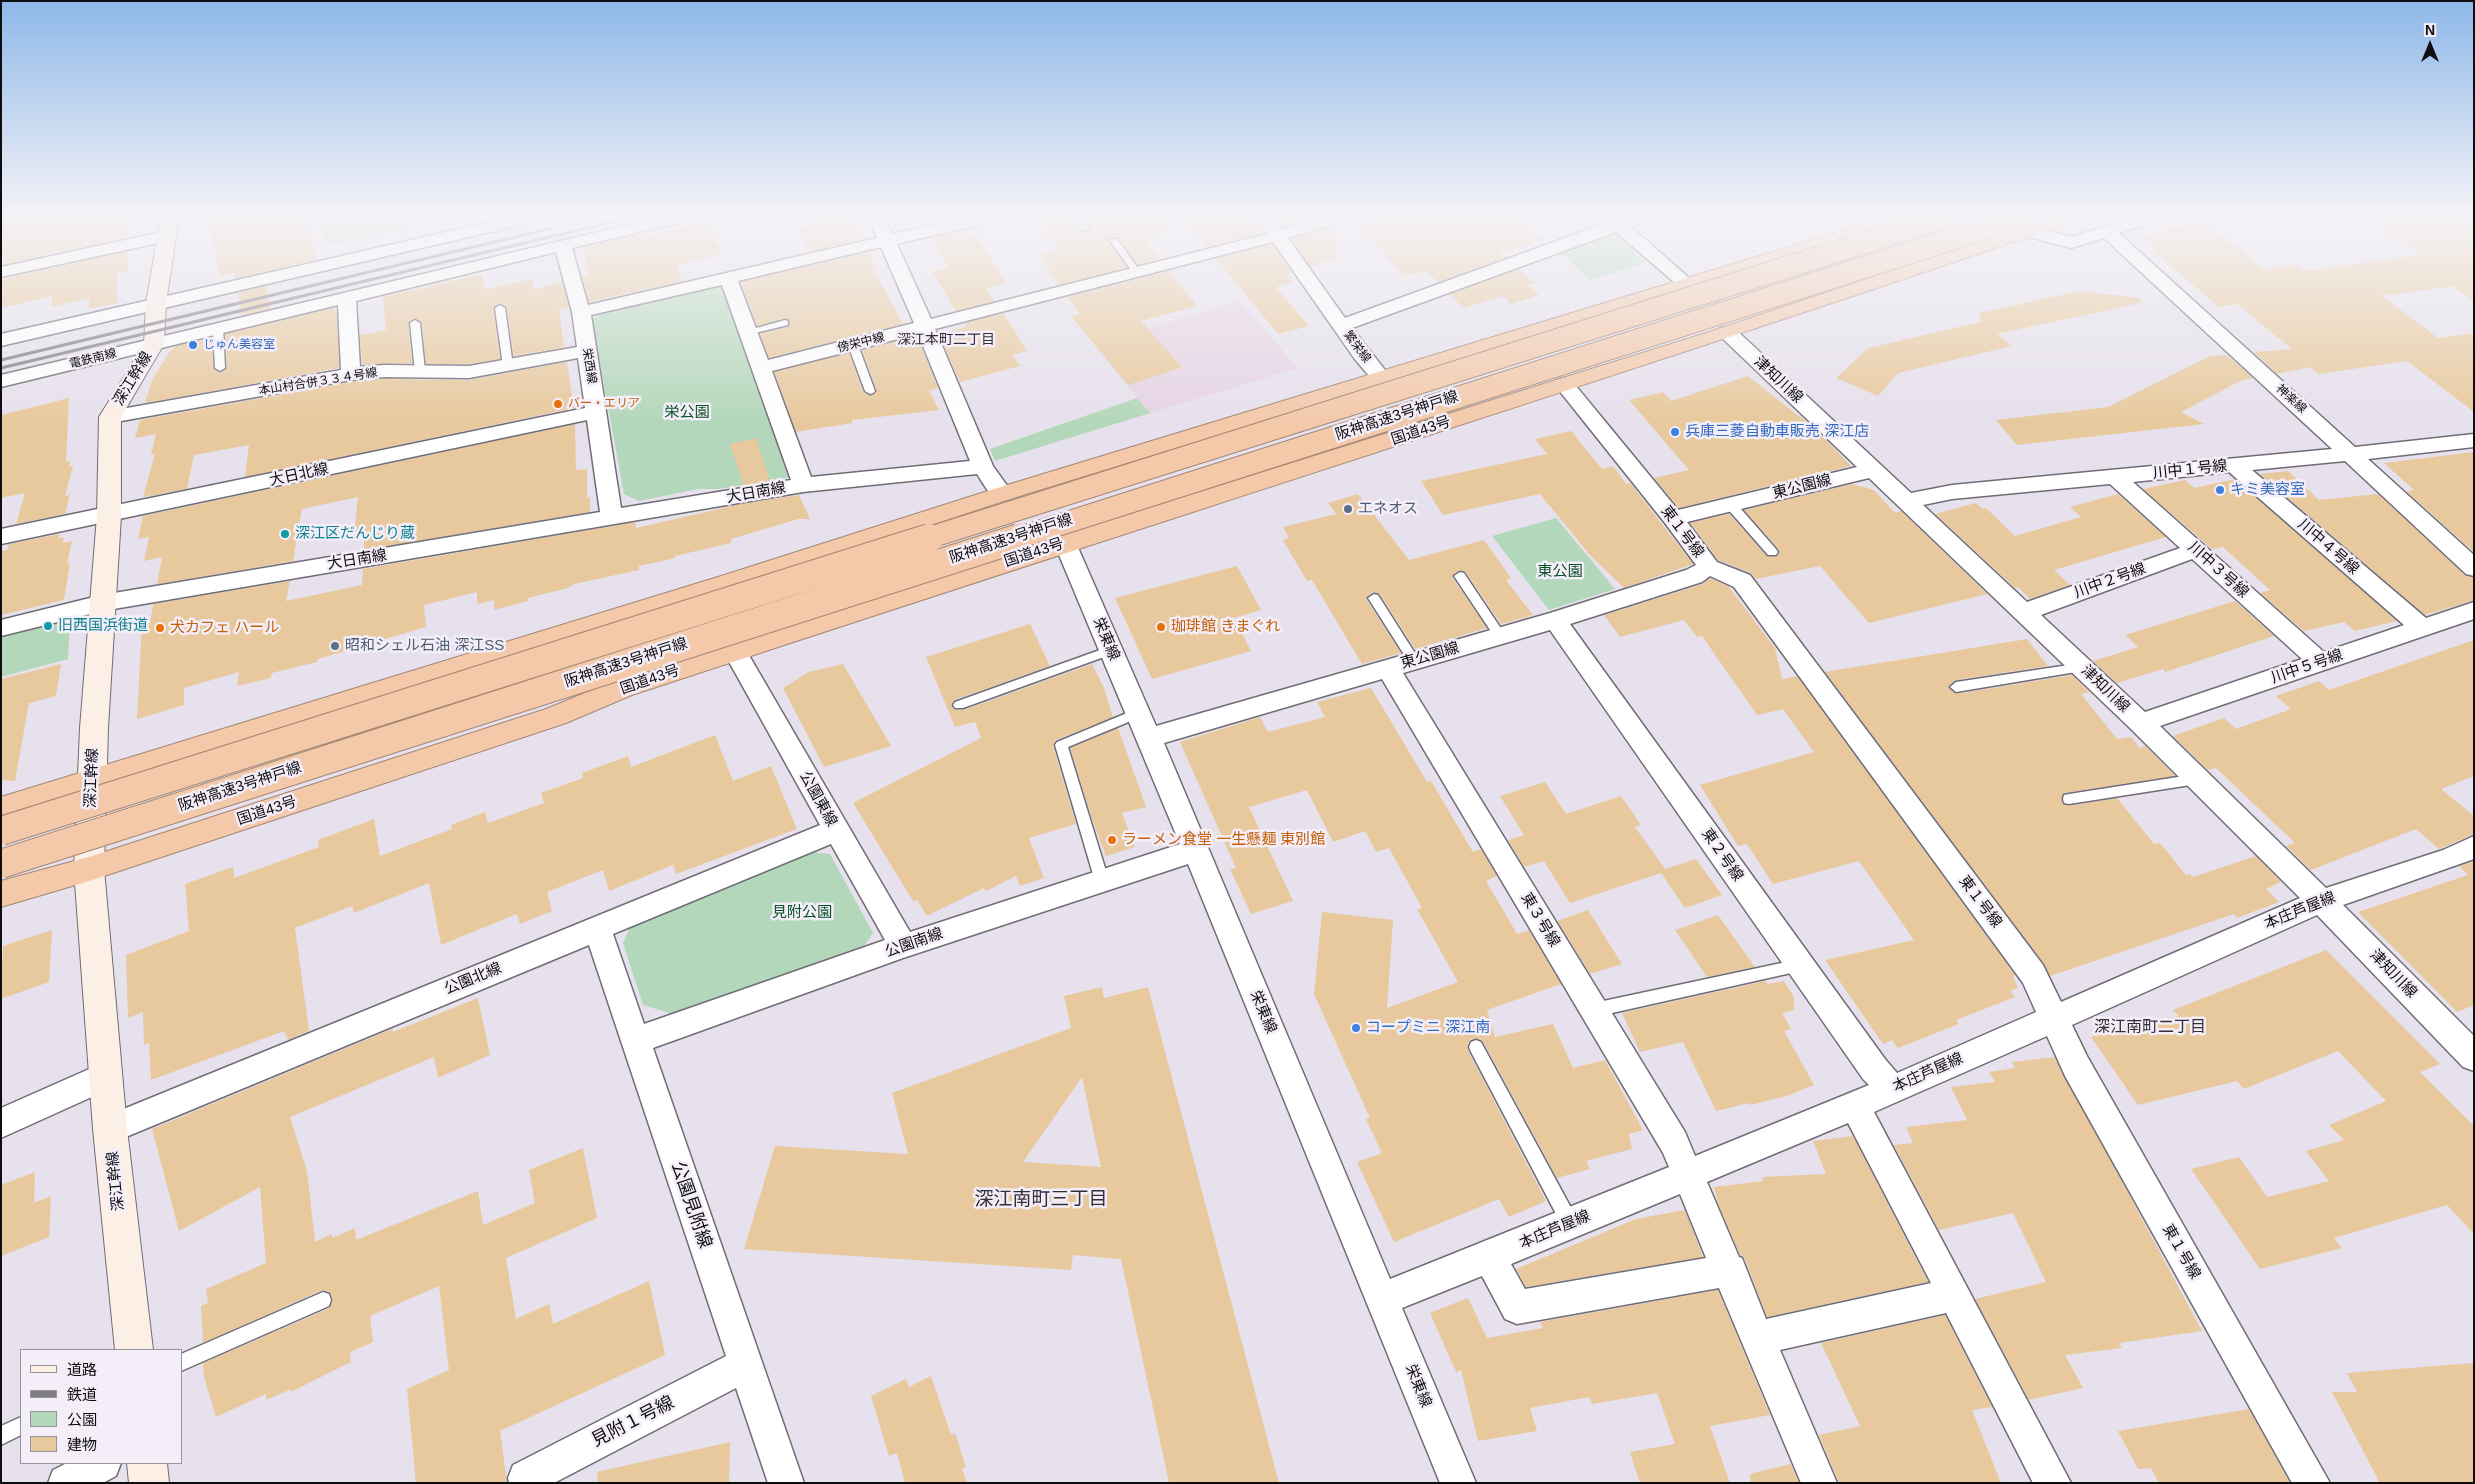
<!DOCTYPE html>
<meta charset="utf-8">
<style>
body{margin:0}
#map{position:relative;width:2475px;height:1484px;overflow:hidden;background:#e6e1ec;font-family:Helvetica,"Noto Sans JP",sans-serif}
canvas{display:block}
.frame{position:absolute;inset:0;border:2px solid #0e0d10;pointer-events:none}
.legend{position:absolute;left:20px;top:1349px;width:162px;height:115px;box-sizing:border-box;background:#f4eef9;border:1px solid #98949c;margin:0;padding:6px 9px;list-style:none;font-size:15px;color:#0e0d10}
.legend li{display:flex;align-items:center;gap:10px;height:25px}
.legend b{width:25px;border:1px solid #98949c}
.north{position:absolute;left:2405px;top:20px;width:50px;height:50px;-webkit-text-stroke:4px #f4eef9;paint-order:stroke;rotate:0deg;font-size:14px;font-weight:700;line-height:20px;text-align:center;color:#0e0d10}
.north::after{content:'';display:block;margin:auto;width:18px;height:22px;background:#0e0d10;clip-path:polygon(50% 0,100% 100%,50% 72%,0 100%)}
</style>
<div id="map">
<canvas width="2475" height="1484"></canvas>
<div class="frame"></div>
<ul class="legend">
<li><b style="height:6px;background:#fbefe6"></b>道路</li>
<li><b style="height:6px;background:#7f7c83"></b>鉄道</li>
<li><b style="height:14px;background:#b3d7ba"></b>公園</li>
<li><b style="height:14px;background:#e8c99d"></b>建物</li>
</ul>
<div class="north">N</div>
</div>
<script>
const c = document.querySelector('canvas').getContext('2d');
c.lineJoin = 'round';
function fillPath(path, color) { c.fillStyle = color; c.fill(path, 'evenodd'); }
function stroke(path, color, width, dash) { c.strokeStyle = color; c.lineWidth = width; c.lineCap = dash ? 'butt' : 'round'; c.setLineDash(dash || []); c.stroke(path); }
function write(font, color, halo, rows, align = 'center') {
  c.font = font + ' Helvetica,"Noto Sans JP",sans-serif'; c.lineWidth = 5; c.setLineDash([]); c.textBaseline = 'middle'; c.strokeStyle = halo; c.fillStyle = color; for (const [text, x, y, turn = 0] of rows) {
    c.save(); c.translate(x, y); c.rotate((+turn || 0) * Math.PI / 180); c.textAlign = isNaN(turn) ? turn : align; if (halo) c.strokeText(text, 0, 0); c.fillText(text, 0, 0); c.restore();
  }
}
fillPath(new Path2D(`
 M1240,301L1298,368L1150,413L1094,345Z`), '#e6d3e3');
fillPath(new Path2D(`
 M320,217H453L327,245Z
 M1606,234L1618,235L1645,263L1590,280L1558,251Z
 M723,283L791,477L719,489H698L639,501L624,494L592,320L601,312Z
 M1137,398L1150,413L995,461L990,449Z
 M1556,518L1615,589L1549,610L1492,536Z
 M55,622L70,624L68,659L1,677V636Z
 M813,852L830,854L873,933L864,946L673,1014L643,1005L623,943L631,925Z`), '#b3d7ba');
fillPath(new Path2D(`
 M1,217H129L128,237L4,264L6,255L1,256Z
 M209,217H306L316,260L236,278L235,273L219,276Z
 M811,217H851L863,239L809,252L799,229L815,225Z
 M918,217H959L923,225Z
 M1037,217H1071L1082,232H1088L1091,229L1083,217H1179L1147,243L1160,259L1138,265L1119,238L1111,237L1108,242L1127,268L1059,285L1039,255L1059,250Z
 M1182,217H1254L1264,233L1207,247Z
 M1274,217H1316L1282,227Z
 M1385,217H1515L1543,240L1499,253L1505,258L1438,282L1426,271L1404,276L1360,226Z
 M2364,217H2474V301L2452,286L2382,296L2438,338L2474,333V412L2407,361L2319,374L2310,367L2277,374L2254,352L2292,349L2237,304L2219,307L2151,249H2155L2142,238L2153,236L2150,234L2160,232L2158,230L2207,224L2265,269L2296,264L2304,271L2425,254Z
 M707,224L723,254L676,265L682,281L589,302L582,277L590,275L582,248L639,234L640,236Z
 M1333,226L1337,257L1311,267L1291,239Z
 M967,229L969,234L974,233L1007,283L986,288L995,301L956,311L932,272L949,268L931,238Z
 M1272,244L1292,273L1286,275L1293,282L1276,287L1309,326L1278,334L1216,259Z
 M128,251V271L117,273V303L89,309V298L51,307L52,296L1,308L2,279Z
 M869,252L877,269L874,270L903,324L769,358L760,334L788,327L790,320L784,318L757,326L741,282Z
 M1519,269L1534,283L1527,285L1539,295L1511,304L1503,296L1464,308L1450,294Z
 M1169,271L1197,306L1141,321L1182,367L1128,385L1071,316L1080,314L1068,297Z
 M482,274L485,289L532,279L534,289L562,282L569,307L559,310L564,347L514,356L507,308L499,303L493,308L500,359L469,364H426L422,323L414,318L408,323L412,363L362,365L360,335L386,330L383,297Z
 M266,286L270,309L242,315L238,293Z
 M2080,291L2141,298V303L1997,334L2012,346L1898,373L1878,396L1836,378L1868,348L1981,322L1979,313Z
 M334,308L337,316L339,368L145,403L152,380L170,351L176,346L212,338L213,368L221,373L227,368L225,334Z
 M1003,313L1027,351L1012,355L1020,366L960,382L939,334L966,327L964,323Z
 M911,338L913,341L918,339L938,388L929,391L939,410L852,420V423L796,432L774,372L849,353L863,392L871,396L877,390L862,350Z
 M2227,355L2253,378L2240,381L2181,412L2204,424L2017,445L1996,420L2108,407L2210,356Z
 M567,362L574,408L245,477L249,445L194,455L187,489L143,497L155,454H151L156,434L135,438L140,420L351,382L384,379L469,380Z
 M1748,376L1814,428L1851,466L1679,508L1654,478L1689,470L1629,400L1663,392L1671,401Z
 M69,398L66,462L70,461L69,467L73,466L65,496L70,495L65,514L16,524L25,493L1,498V415Z
 M575,424L576,470L587,469V498L590,497V512L364,550V533L354,535L358,497L302,509L293,561L157,584L162,557L144,561L149,537L138,539L143,516Z
 M1571,431L1602,469L1613,466L1626,484L1630,483L1693,564L1624,588L1590,555L1540,494L1443,515L1421,481L1547,454L1535,439Z
 M756,438L770,481L744,486L730,444Z
 M2474,452V552L2406,491L2414,490L2384,463Z
 M2288,471L2319,500L2378,494L2465,575L2474,578V600L2425,615L2260,474Z
 M2235,479L2397,621L2355,631L2344,622L2304,631L2260,593L2270,590L2223,547L2212,549L2143,489L2185,480L2194,488Z
 M1852,484L1874,490L1895,513L1901,511L1987,594L1869,623L1820,566L1756,579L1751,573L1718,560L1690,523L1729,514L1767,556L1776,557L1780,553L1778,548L1744,510Z
 M1358,494L1409,560L1484,540L1511,578L1506,580L1533,615L1501,624L1466,572L1459,570L1452,577L1487,628L1415,649L1380,594L1373,592L1366,599L1401,653L1362,664L1312,580L1307,581L1283,540L1289,538L1283,527L1336,514L1328,503Z
 M2118,494L2166,537L2054,570L2070,585L2030,599L2018,587L2015,588L1935,514L1976,503L1983,509L1986,508L2015,536L2081,517L2070,507Z
 M799,495L810,519H798L731,539V543L675,556V558L639,566V570L574,584L568,588L528,598V601L494,610V600L477,604V592L424,605L426,627L318,659L317,662L272,673L271,678L237,686L239,672L184,688V705L137,719L142,625L150,623L153,604L290,581L286,601L362,585L363,569L635,522L636,528L741,504Z
 M60,534L58,539L64,537L63,543L72,541L67,564L70,563L64,600L1,615V551L7,550L9,544Z
 M1237,566L1261,610L1234,618L1251,651L1152,679L1115,598Z
 M1710,578L1728,586L1775,648L1782,679L1797,676L2015,975L2013,977L2018,988L2010,991L2015,997L1956,1020L1959,1024L1898,1048L1892,1040L1883,1044L1825,960L1914,940L1859,861L1773,884L1747,844L1738,846L1700,785L1814,752L1783,709L1757,715L1702,636L1697,637L1684,620L1620,637L1604,615L1703,584Z
 M2235,601L2274,636L2165,672L2163,669L2117,683L2093,661L2138,647L2125,635Z
 M1030,624L1050,666L954,700L951,706L955,710H964L1092,664L1104,688L1113,717L1056,740L1053,746L1076,824L1029,838L1044,878L1020,886L1016,876L986,891L984,888L927,916L917,900L913,901L853,803L981,738L975,722L955,727L926,657Z
 M2027,639L2048,666L1956,680L1949,686V688L1956,694L2072,675L2089,692L2081,694L2117,739L2131,737L2140,748L2145,746L2175,776L2064,793L2062,803L2069,806L2117,798L2154,844L2160,843L2186,875L2190,874L2193,877L2256,856L2281,882L2266,889L2279,902L2237,918L2234,914L2050,976L2044,964L1825,672Z
 M2474,640V776L2441,789L2474,816V834L2439,849L2416,829L2311,870L2286,846L2295,843L2216,768L2208,770L2173,736L2224,718L2236,729L2291,709L2276,696L2319,681L2329,690Z
 M61,664L56,696L29,703L15,781L1,780V679Z
 M843,664L891,746L824,767L783,688L809,672Z
 M1371,688L1427,782L1431,781L1473,852L1481,849L1497,876L1486,881L1517,934L1529,930L1561,984L1487,1010L1495,1037L1553,1024L1573,1068L1605,1060L1643,1130L1629,1134L1632,1149L1586,1161L1590,1169L1557,1178L1483,1041L1477,1038L1470,1040L1467,1046L1469,1053L1546,1201L1509,1217L1499,1199L1394,1242L1357,1162L1382,1153L1366,1119L1370,1118L1314,994L1322,912L1393,920L1387,1008L1458,982L1417,909L1422,908L1389,848L1376,852L1365,831L1333,842L1307,790L1249,807L1293,901L1251,914L1230,869L1236,868L1180,742L1260,717L1268,732L1325,717L1317,702Z
 M1118,728L1146,807L1122,813L1135,847L1106,856L1092,819L1070,748Z
 M715,735L733,781L771,766L797,829L676,874L673,865L609,891L603,870L547,892L552,911L520,924L517,914L441,945L429,883L354,913L352,906L295,928L309,1031L288,1040L284,1031L151,1080L149,1043L144,1045L143,1012L128,1018L126,955L189,931L185,884L233,867L234,878L319,847L318,840L374,819L380,856L452,829L451,825L485,812L488,823L544,803L541,793L583,778L582,773L628,756L631,767Z
 M1545,782L1566,814L1621,796L1641,825L1635,827L1665,869L1696,859L1722,895L1685,908L1661,873L1570,903L1544,861L1524,867L1508,840L1524,835L1500,796Z
 M2474,861V1005L2457,1012L2358,912L2468,875L2459,866Z
 M1588,910L1622,964L1590,974L1557,921Z
 M1718,915L1755,967L1707,977L1675,930Z
 M52,930L49,982L1,999L3,946Z
 M2326,950L2440,1064L2420,1072L2474,1126V1234L2447,1205L2334,1238L2342,1248L2260,1269L2191,1169L2239,1157L2267,1197L2329,1181L2306,1151L2344,1140L2329,1125L2386,1101L2338,1051L2244,1089L2237,1081L2138,1105L2091,1037L2179,1016L2173,1010Z
 M1765,981L1768,984L1784,981L1794,997V1010L1782,1013L1791,1029L1784,1031L1814,1085L1787,1096L1750,1105L1749,1103L1716,1111L1683,1042L1640,1052L1622,1013Z
 M1102,987L1104,998L1148,987L1279,1483H1169L1121,1259L1073,1255L1071,1270L744,1249L775,1146L908,1154L892,1093L1071,1028L1064,996ZM1082,1077L1101,1167L1023,1162Z
 M478,998L490,1055L438,1078L434,1057L290,1117L307,1171L315,1242L332,1234V1238L355,1228L356,1240L478,1191L483,1225L535,1203L529,1170L583,1148L597,1218L506,1258L516,1319L549,1304L553,1324L649,1281L665,1355L500,1431L507,1483H416L407,1389L449,1370L439,1286L370,1316L373,1342L350,1352L351,1362L291,1392V1389L266,1400V1394L216,1417L204,1377L203,1363L330,1308L333,1299L330,1292L322,1290L203,1343L201,1306L208,1303L206,1289L266,1263L260,1187L179,1231L152,1129L392,1029L393,1032Z
 M2055,1057L2202,1331L2119,1343L2122,1348L2065,1355L2083,1388L2029,1400L1975,1299L2046,1282L2013,1213L1939,1230L1894,1145L1913,1143L1906,1127L1967,1120L1951,1087L1995,1082L1989,1072L2015,1068L2012,1062Z
 M1853,1136L1928,1282L1767,1317L1744,1257L1740,1255L1718,1204L1714,1187L1763,1181L1762,1177L1826,1174L1813,1141Z
 M35,1172L34,1203L51,1196L49,1237L1,1256V1185Z
 M1685,1210L1703,1257L1526,1287L1516,1269L1636,1219Z
 M1718,1290L1770,1415L1710,1426L1730,1483H1640L1630,1452L1675,1444L1657,1393L1592,1404L1589,1397L1530,1408L1537,1431L1478,1441L1461,1370L1456,1372L1430,1313L1468,1298L1487,1338L1543,1328L1540,1322Z
 M1945,1315L1992,1407L1972,1410L2001,1483H1839L1819,1435L1860,1426L1821,1343Z
 M2474,1363V1483H2380L2332,1392H2357L2347,1373Z
 M931,1376L951,1435L955,1433L966,1467L962,1468L967,1483H905L897,1453L889,1456L871,1396L906,1379L909,1387Z
 M2249,1409L2290,1483H2159L2151,1468L2138,1469L2118,1431Z
 M730,1442L729,1483H598L597,1472Z
 M1791,1464L1799,1483H1751L1750,1474Z`), '#e8c99d');
const lane = new Path2D(`
 M1073,217H1081L1089,228L1088,230H1082Z
 M1111,239H1117L1141,272L1140,274H1134L1110,241Z
 M500,305L505,308L513,366L508,369L503,366L495,308Z
 M415,320L420,323L425,371L420,374L415,371L410,323Z
 M785,320L788,321V325L747,335L742,332Z
 M218,325L223,328L225,368L220,371L215,368L213,328Z
 M853,342L858,345L875,391L873,393L870,394L865,391L848,345Z
 M1730,500L1734,501L1776,549L1778,552L1776,555H1768L1726,507L1725,504Z
 M1460,572L1464,573L1506,636L1504,639H1496L1454,576Z
 M1374,594L1378,595L1418,658L1420,661L1418,664H1410L1368,598Z
 M1111,646L1117,650L1115,653L963,708H955L953,705L955,702Z
 M2082,663L2088,667L2082,671L1956,692L1950,687L1956,682Z
 M1139,708L1143,710L1145,713L1143,716L1068,747L1109,881L1107,885L1102,887L1097,885L1095,881L1055,745L1057,742Z
 M2197,774L2202,775L2203,779L2202,783L2197,784L2069,804L2064,803L2063,799L2064,795L2069,794Z
 M1800,959L1805,961L1807,965L1805,969L1800,971L1594,1017L1589,1015L1587,1010L1589,1005L1594,1003Z
 M1476,1040L1481,1042L1576,1217L1578,1223L1576,1229L1570,1231L1564,1229L1471,1052L1469,1047L1471,1042Z
 M323,1292L329,1294L331,1300L329,1306L181,1371V1354Z
 M21,1417V1435L1,1445V1426Z`);
const street = new Path2D(`
 M512,217H542L539,221L533,222L1,346V334Z
 M661,217H690L687,221L572,248L588,305L877,238L868,217H884L892,234L967,217H997L994,221L897,244L931,319L1267,234L1256,217H1272L1281,229L1322,217H1346L1344,221L1288,238L1345,318L1606,223L1601,217H1648L1646,221L1630,226L1697,285L1694,289H1682L1616,232L1352,328L1392,379L1389,383L1382,385L1375,383L1354,358L1273,242L935,329L993,466L1013,494L1010,499C992,504 986,487 977,474L803,492L102,611L1,636V620L102,595L600,512L587,420L1,544V529L585,408L578,358L469,378L384,377L351,380L110,423L103,421L100,417L103,413L110,411L341,370L338,305L1,387V375ZM881,247L914,323L768,360L738,281ZM556,252L572,312L577,347L469,366L384,365L360,367L356,301ZM722,285L791,480L621,508L591,315ZM918,334L970,461L811,477L772,371Z
 M2135,217H2160L2157,221L2119,233L2355,447L2474,434V447L2368,459L2474,555V576L2466,574L2345,461L2252,470L2426,618L2474,602V619L2160,726L2326,888L2443,850L2474,836V859L2343,905L2474,1036V1071L2463,1067L2317,915L2072,1025L2087,1056L2330,1483H2292L2065,1076L2047,1036L1874,1112L2071,1483H2033L1946,1313L1780,1350L1837,1483H1801L1719,1288L1517,1324L1505,1319L1482,1276L1402,1308L1476,1483H1440L1188,864L903,958L653,1048L804,1483H768L736,1388L554,1483H509L508,1478L513,1465L726,1356L589,945L121,1139L110,1144L99,1139L95,1129L99,1119L820,825L723,651L727,645L735,642L743,645L910,932L1180,844L1054,543L1057,538L1065,535L1073,538L1076,543L1156,726L1550,613L1686,570L1696,565L1665,523L1554,384L1557,380L1564,378L1571,380L1678,510L1857,467L1720,336L1718,332L1720,328H1734L1911,493L1952,485L2332,449L2104,238L2071,248L2022,235L2019,231L2022,227L2028,226L2071,237ZM2229,472L2404,625L2324,652L2133,482ZM1869,478L2132,730L2300,898L2061,1002L2043,965L1750,575L1717,562L1687,522ZM2110,484L2180,548L2027,602L1923,505L1952,499ZM2192,559L2302,659L2145,712L2041,615ZM1710,576L1734,587L2023,983L2036,1012L1897,1073L1885,1059L1570,624L1702,582ZM1550,630L1863,1079L1869,1085L1695,1156L1685,1132L1403,673ZM1382,679L1663,1153L1669,1167L1390,1279L1164,743ZM831,844L885,940L644,1024L613,934ZM1848,1123L1931,1283L1766,1319L1742,1258L1739,1257L1707,1182ZM1680,1194L1706,1258L1525,1289L1511,1264Z
 M166,231L172,232L175,236L172,240L1,277V267Z
 M105,1062L116,1066L120,1076L116,1086L1,1138V1108Z
 M67,1463H121L116,1476L103,1483H48L53,1470Z`);
const secondary = new Path2D(`
 M161,217H179L166,303L164,344L121,417V516L108,728L104,869L127,1129L153,1350H115L93,1129L74,869L80,728L97,516L99,417L144,344L146,303Z
 M127,1463H167L169,1483H129Z`);
const highway = new Path2D(`
 M1887,217H1914L1912,221L1010,499L736,589L1,820V797L718,577L994,489Z
 M2051,217H2078L2076,221C1596,384 1113,536 632,695L566,723L89,881L1,907V881L89,857L546,709L614,681L1056,537L1706,333Z`);
stroke(lane, '#706c75', 3);
stroke(street, '#706c75', 3);
stroke(secondary, '#706c75', 2);
stroke(highway, '#a38774', 2);
fillPath(lane, '#fff');
fillPath(street, '#fff');
fillPath(secondary, '#fbefe6');
fillPath(highway, '#f3c9aa');
stroke(new Path2D(`
 M1,360L553,228
 M1,368L633,217`), '#7f7c83', 3);
const highwayBridgeFar1 = new Path2D(`
 M925,539L1946,217
 M1015,539L2022,217`);
const highwayBridge = new Path2D(`
 M1,831L929,538
 M1,864L1019,538`);
stroke(highwayBridgeFar1, '#a38774', 23, []);
stroke(highwayBridge, '#a38774', 30, []);
stroke(highwayBridgeFar1, '#f3c9aa', 21);
stroke(highwayBridge, '#f3c9aa', 28);
const sky = c.createLinearGradient(0, 0, 0, 424);
sky.addColorStop(0, '#8eb8e9');
sky.addColorStop(0.51, '#f4f2f6');
sky.addColorStop(1, '#f4f2f600');
c.fillStyle = sky;
c.fillRect(0, 0, 2475, 424);
for (const [x, y, r, color] of [
 [193,345,5,"#3f7fe0"],
 [558,404,5,"#e8710a"],
 [1675,432,5,"#3f7fe0"],
 [2220,490,5,"#3f7fe0"],
 [1348,509,5,"#5c6f8a"],
 [285,534,5,"#0f9aa8"],
 [48,626,5,"#0f9aa8"],
 [1161,627,5,"#e8710a"],
 [160,628,5,"#e8710a"],
 [335,646,5,"#5c6f8a"],
 [1112,840,5,"#e8710a"],
 [1356,1028,5,"#3f7fe0"]
]) { const dot = new Path2D(); dot.arc(x, y, r, 0, 2 * Math.PI); c.fillStyle = color; c.fill(dot); stroke(dot, '#f4eef9', 2); }
write('12px', '#0e0d10', '#f4eef9', [
 ["傍栄中線",861,343,-14],
 ["繁栄線",1357,347,53],
 ["電鉄南線",93,359,-14],
 ["栄西線",589,366,81],
 ["本山村合併３３４号線",318,382,-9],
 ["神楽線",2291,399,42]
]);
write('12px', '#366cbe', '#f4eef9', [
 ["じゅん美容室",203,345]
], 'left');
write('12px', '#c56008', '#f4eef9', [
 ["バー・エリア",568,404]
], 'left');
write('14px', '#332f37', '#f4eef9', [
 ["深江本町二丁目",946,340]
]);
write('15px', '#0e0d10', '#f4eef9', [
 ["深江幹線",133,379,-59],
 ["津知川線",1778,380,43],
 ["阪神高速3号神戸線",1397,416,-18],
 ["国道43号",1421,431,-18],
 ["川中１号線",2190,470,-6],
 ["大日北線",299,475,-12],
 ["東公園線",1802,487,-14],
 ["大日南線",756,493,-10],
 ["東１号線",1682,532,53],
 ["阪神高速3号神戸線",1011,539,-18],
 ["川中４号線",2328,547,41],
 ["国道43号",1034,553,-18],
 ["大日南線",357,560,-9],
 ["川中３号線",2218,570,42],
 ["川中２号線",2110,581,-20],
 ["栄東線",1106,639,67],
 ["東公園線",1430,656,-16],
 ["阪神高速3号神戸線",626,663,-18],
 ["川中５号線",2307,667,-19],
 ["国道43号",650,680,-19],
 ["津知川線",2105,689,44],
 ["深江幹線",92,778,-88],
 ["阪神高速3号神戸線",240,787,-18],
 ["公園東線",818,799,61],
 ["国道43号",267,811,-18],
 ["東２号線",1722,855,55],
 ["東１号線",1980,902,53],
 ["本庄芦屋線",2300,911,-22],
 ["東３号線",1540,920,59],
 ["公園南線",914,943,-19],
 ["津知川線",2393,974,46],
 ["公園北線",473,979,-22],
 ["栄東線",1263,1012,67],
 ["本庄芦屋線",1928,1073,-24],
 ["深江幹線",116,1181,-96],
 ["本庄芦屋線",1555,1230,-23],
 ["東１号線",2181,1252,60],
 ["栄東線",1418,1386,68]
]);
write('15px', '#074f24', '#f4eef9', [
 ["栄公園",687,413],
 ["東公園",1560,572],
 ["見附公園",802,913]
]);
write('15px', '#366cbe', '#f4eef9', [
 ["兵庫三菱自動車販売 深江店",1685,432],
 ["キミ美容室",2230,490],
 ["コープミニ 深江南",1366,1028]
], 'left');
write('15px', '#4e5e75', '#f4eef9', [
 ["エネオス",1358,509],
 ["昭和シェル石油 深江SS",345,646]
], 'left');
write('15px', '#0d838f', '#f4eef9', [
 ["深江区だんじり蔵",295,534],
 ["旧西国浜街道",58,626]
], 'left');
write('15px', '#c56008', '#f4eef9', [
 ["珈琲館 きまぐれ",1171,627],
 ["犬カフェ ハール",170,628],
 ["ラーメン食堂 一生懸麺 東別館",1122,840]
], 'left');
write('16px', '#332f37', '#f4eef9', [
 ["深江南町二丁目",2150,1028]
]);
write('18px', '#0e0d10', '#f4eef9', [
 ["公園見附線",691,1205,71],
 ["見附１号線",633,1422,-27]
]);
write('19px', '#332f37', '#f4eef9', [
 ["深江南町三丁目",1041,1200]
]);
</script>
